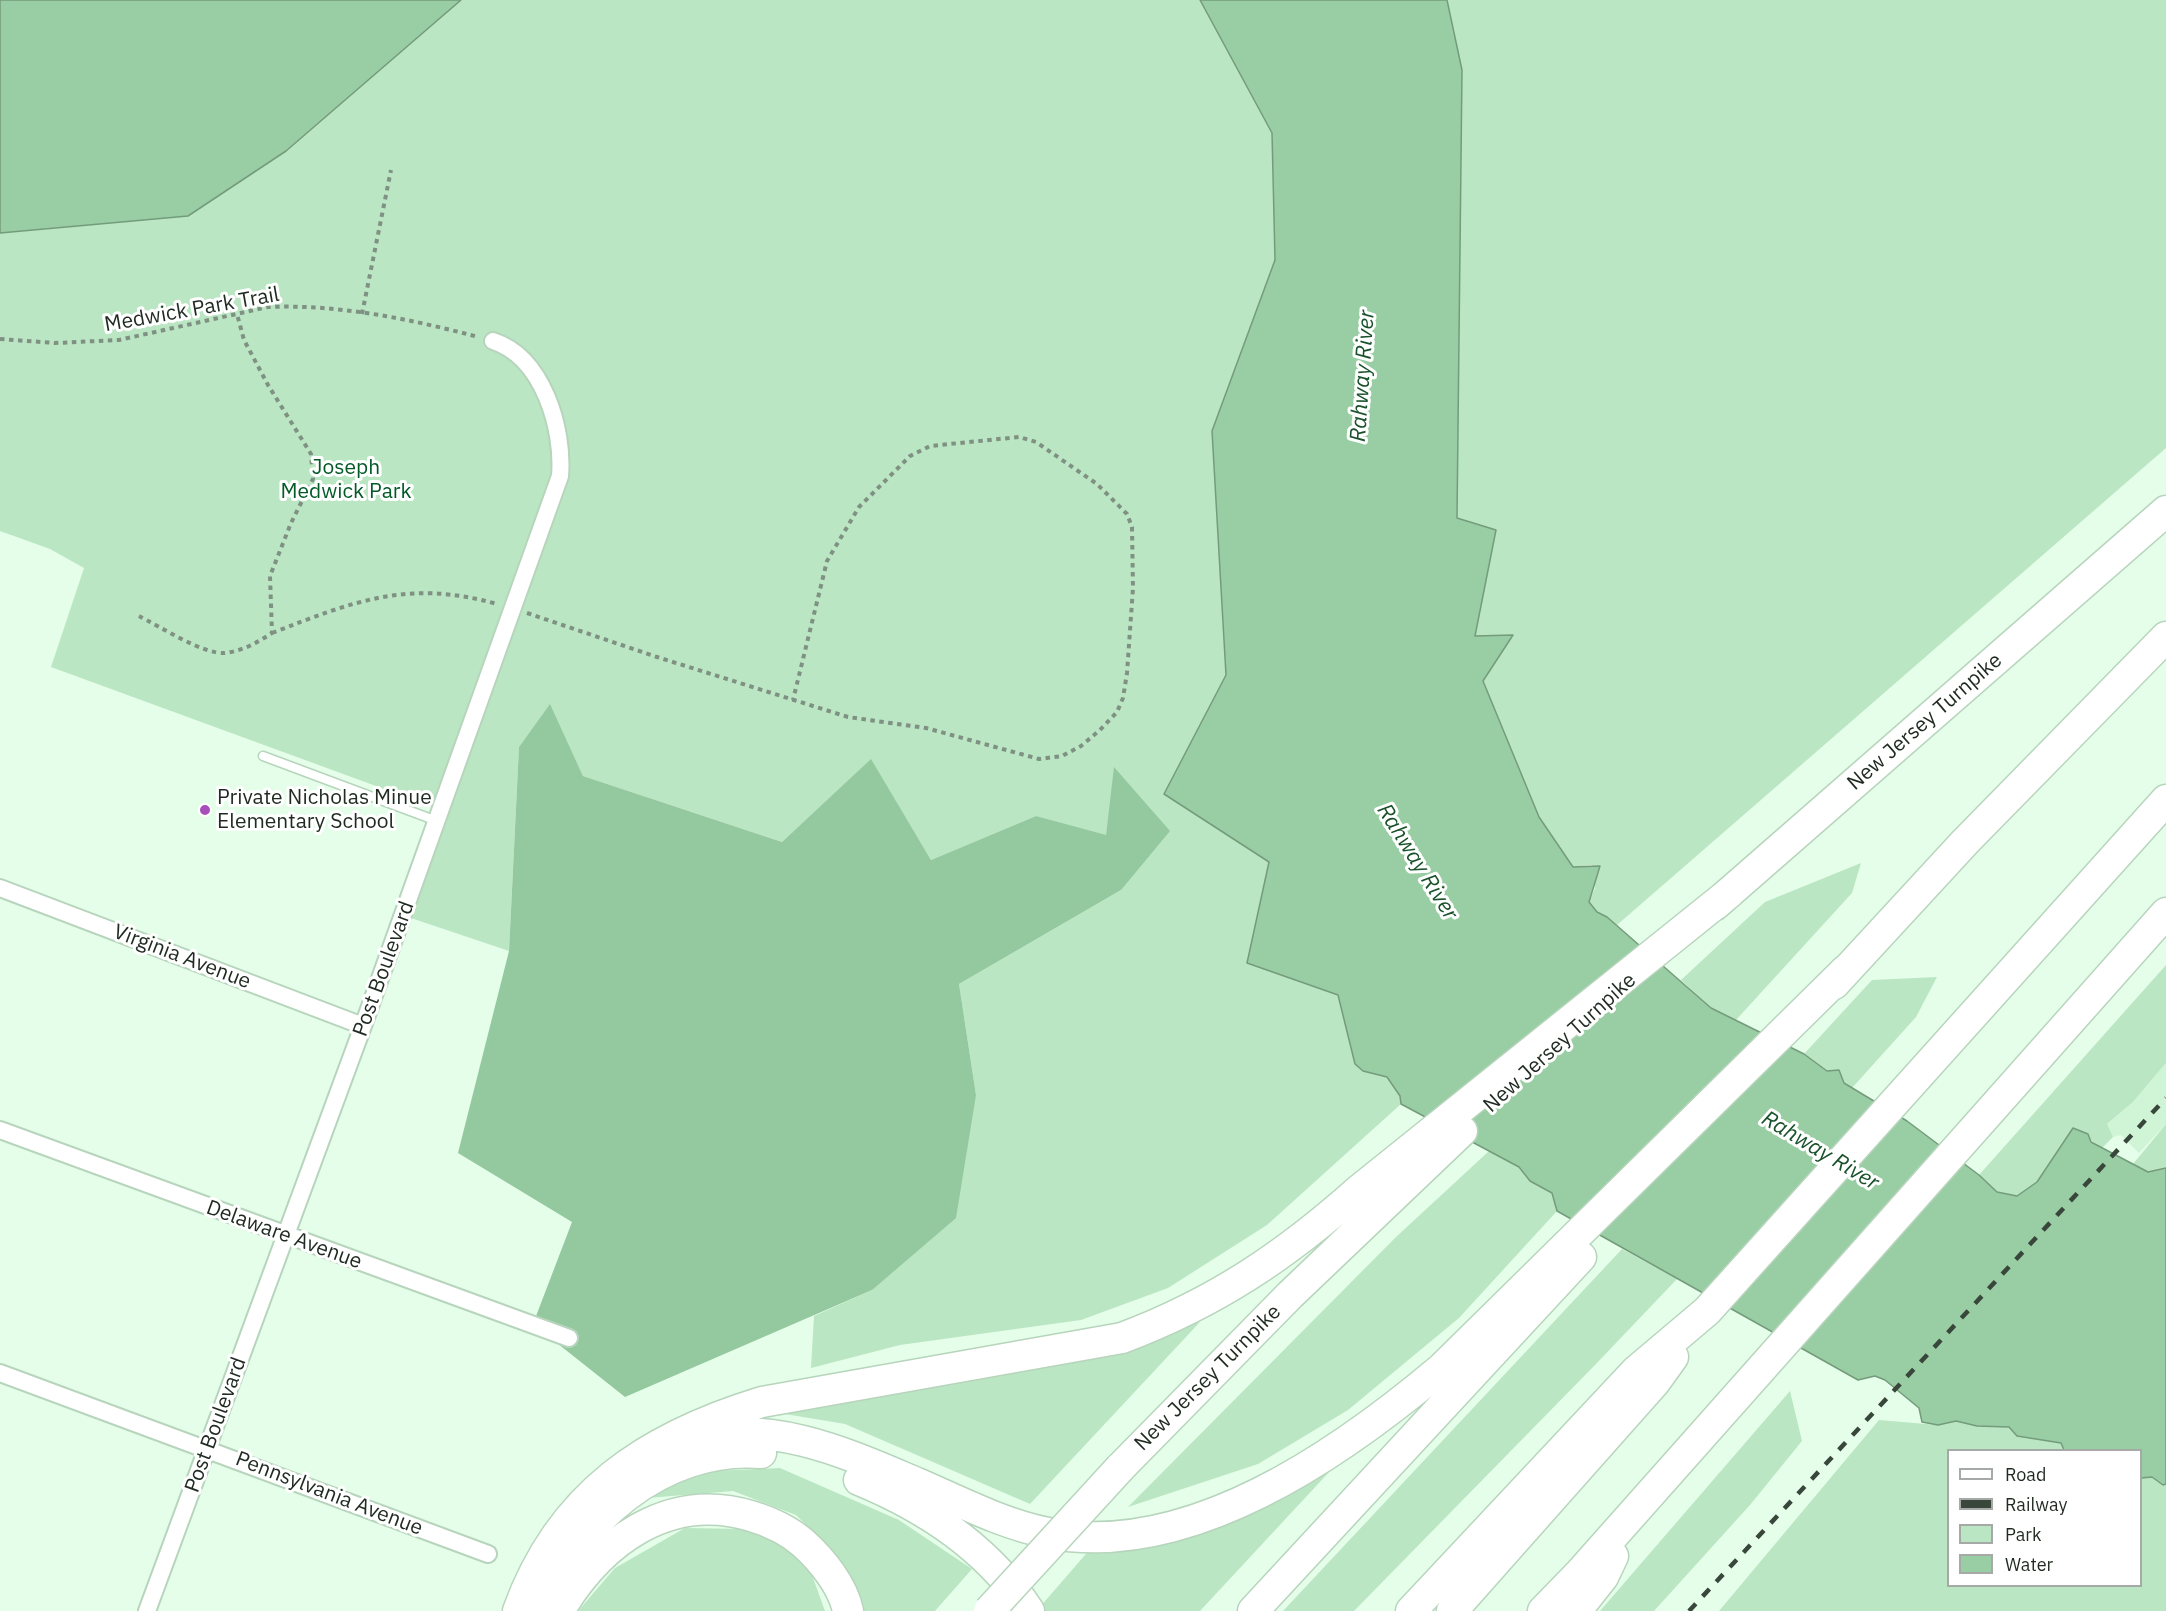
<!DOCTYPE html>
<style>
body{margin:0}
#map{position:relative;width:2166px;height:1611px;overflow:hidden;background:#e5fee9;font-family:"IBM Plex Sans",sans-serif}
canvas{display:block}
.legend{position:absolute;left:1947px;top:1449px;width:195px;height:138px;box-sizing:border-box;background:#fff;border:2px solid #a5aaa6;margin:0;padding:8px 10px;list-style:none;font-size:18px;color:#1f2a21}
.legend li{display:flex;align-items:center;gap:12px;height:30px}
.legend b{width:30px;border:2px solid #a5aaa6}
</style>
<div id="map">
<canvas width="2166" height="1611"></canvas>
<ul class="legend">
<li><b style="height:8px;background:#fff"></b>Road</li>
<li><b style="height:8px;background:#39463b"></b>Railway</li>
<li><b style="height:16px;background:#bbe6c3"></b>Park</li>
<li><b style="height:16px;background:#99cda3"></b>Water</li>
</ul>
</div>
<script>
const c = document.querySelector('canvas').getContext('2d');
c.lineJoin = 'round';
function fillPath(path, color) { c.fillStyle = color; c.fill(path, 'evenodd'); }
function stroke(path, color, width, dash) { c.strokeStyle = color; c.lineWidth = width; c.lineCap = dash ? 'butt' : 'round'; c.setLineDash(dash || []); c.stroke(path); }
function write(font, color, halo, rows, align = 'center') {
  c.font = font + ' "IBM Plex Sans",sans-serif'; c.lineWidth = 6; c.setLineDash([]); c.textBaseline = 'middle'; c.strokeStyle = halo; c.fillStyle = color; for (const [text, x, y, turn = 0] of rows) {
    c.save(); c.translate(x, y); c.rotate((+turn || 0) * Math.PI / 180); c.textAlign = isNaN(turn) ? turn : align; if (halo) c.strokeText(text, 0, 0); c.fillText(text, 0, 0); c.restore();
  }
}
fillPath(new Path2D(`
 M2166,1063V1124L2139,1153L2121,1135L2113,1137L2106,1125L2133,1102Z`), '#d0f5d6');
fillPath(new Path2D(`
 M461,0H1200L1272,133L1275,260L1212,431L1226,675L1164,794L1269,862L1247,963L1338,995L1355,1064L1363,1071L1387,1077L1400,1096L1401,1104L1267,1225L1168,1288L1081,1320L900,1345L811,1368L814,1316L872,1290L976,1095L959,984L1121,890L1115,768L1106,836L1036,816L931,860L871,760L782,842L583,776L550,705L519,747L509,951L396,913L436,808L51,667L84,568L50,549L0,531V233L188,216L286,151Z
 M1447,0H2166V448L1617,925L1597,913L1589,902L1595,888L1592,865L1573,867L1539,817L1483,681L1512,636L1475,637L1496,530L1457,518L1462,70Z
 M1861,863L1852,893L1736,1020L1711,1008L1681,980L1765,902Z
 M2166,965V1063L2133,1102L2107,1124L2113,1137L2102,1148L2073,1128L2037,1182L2017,1197L1997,1192L1979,1175Z
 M1937,977L1916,1017L1852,1088L1804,1054L1872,980Z
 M2166,1124V1168L2148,1172L2133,1164Z
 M1489,1151L1519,1167L1530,1181L1552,1193L1557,1211L1459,1318L1348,1410L1258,1464L1128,1507L1396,1237Z
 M1622,1249L1677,1279L1595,1365L1354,1611H1283Z
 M1200,1322L1030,1504L845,1424L773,1412L1147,1336Z
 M1790,1391L1802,1441L1750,1505L1654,1611H1600Z
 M1879,1420L1938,1425L1956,1421L1977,1426L2009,1427L2017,1436L2062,1443L2064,1450H1948V1586H2140L2141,1478L2152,1477L2162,1485L2166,1484V1611H1719Z
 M780,1468L899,1520L972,1569L935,1611H852L836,1555L796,1515L733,1491L647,1498L690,1472Z
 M1331,1470L1200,1611H1041L1039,1608L1092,1547L1281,1491Z
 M685,1528L748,1529L786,1548L812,1575L825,1611H578L615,1568Z`), '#bbe6c3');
fillPath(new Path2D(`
 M550,704L583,776L782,842L871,759L931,860L1036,816L1106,835L1114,767L1170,831L1121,890L959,984L976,1095L956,1218L872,1290L625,1397L533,1324L572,1222L458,1153L509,951L519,747Z`), '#94c89e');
const water = new Path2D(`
 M0,0H461L286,151L188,216L0,233Z
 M1200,0H1447L1462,70L1457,518L1496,530L1475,636L1513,635L1483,681L1539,817L1573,867L1600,866L1589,902L1597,912L1607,917L1711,1008L1804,1054L1827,1071L1839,1070L1844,1083L1907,1121L1979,1175L1997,1192L2017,1196L2037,1182L2073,1128L2088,1134L2091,1142L2148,1172L2166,1168V1484L2163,1485L2152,1477L2141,1478L2140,1450H2064L2061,1443L2017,1436L2009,1427L1977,1426L1956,1421L1938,1425L1922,1422L1919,1408L1885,1380L1875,1376L1858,1380L1557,1211L1552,1193L1530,1181L1519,1167L1401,1104L1400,1096L1387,1077L1363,1071L1355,1064L1338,995L1247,963L1269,862L1164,794L1226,675L1212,431L1275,260L1272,133Z`);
fillPath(water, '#99cda3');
stroke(water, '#749c7c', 1.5);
const service = new Path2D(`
 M263,756L437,821`);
const minor = new Path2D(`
 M0,888L363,1026
 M0,1130L569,1338
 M0,1373L488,1554
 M147,1611L363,1026L560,476C564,429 543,357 493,341`);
const motorway = new Path2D(`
 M1715,905L2166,511
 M1834,984L1965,842L2166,637
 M694,1437C779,1422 841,1451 917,1483C959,1501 1002,1524 1048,1533C1189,1560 1340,1454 1442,1368L1846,970
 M1120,1468L1290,1295L1462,1131
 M859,1480C927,1508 989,1549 1029,1611
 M518,1611C560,1494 647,1437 762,1402L1122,1338C1215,1303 1285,1256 1359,1190L1729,893
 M540,1611C574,1523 662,1445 761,1453
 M559,1611C600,1542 668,1491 751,1516C771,1522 788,1530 803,1543C822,1560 843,1586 848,1611
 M1253,1611L1581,1257
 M1411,1611L1636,1371L1707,1311L2166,800
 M1452,1611L1655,1382L1673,1357
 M1543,1611L1580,1573L2166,913
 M1576,1611L1603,1577L1613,1556`);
stroke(service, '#b7d5bc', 11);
stroke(minor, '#b7d5bc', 20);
stroke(motorway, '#b7d5bc', 33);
stroke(new Path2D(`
 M362,314L391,170
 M0,339L55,343L119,340L268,307C337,304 411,319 478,337
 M527,613L657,657L848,717L926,728L1039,759L1062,756L1081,746L1100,730L1117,712L1123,698L1127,673L1133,588L1132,527L1127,514L1097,484L1036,442L1019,437L930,446L910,456L859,507L827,561L793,700
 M139,616C159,626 204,655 225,653C243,651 258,642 272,633L270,576L291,523L313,479L311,454L268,385L244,340L237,314
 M272,633C355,601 408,579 497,604`), '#7f9182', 4, [4.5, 4.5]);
stroke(service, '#fff', 8);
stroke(minor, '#fff', 16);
stroke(motorway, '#fff', 30);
stroke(new Path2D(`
 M1689,1611L2166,1098`), '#39463b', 4.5, [10, 10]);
const motorwayBridge = new Path2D(`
 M989,1611L1120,1468`);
stroke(motorwayBridge, '#b7d5bc', 33, []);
stroke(motorwayBridge, '#fff', 30);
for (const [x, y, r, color] of [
 [205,810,6,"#a74eba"]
]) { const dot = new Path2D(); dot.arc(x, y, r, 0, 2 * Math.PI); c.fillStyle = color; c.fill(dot); stroke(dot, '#fff', 2); }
write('21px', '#1f2a21', '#fff', [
 ["Medwick Park Trail",192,310,-10],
 ["New Jersey Turnpike",1925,722,-41],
 ["Virginia Avenue",182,957,21],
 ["Post Boulevard",384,969,-70],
 ["New Jersey Turnpike",1560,1043,-42],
 ["Delaware Avenue",284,1235,20],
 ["New Jersey Turnpike",1208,1378,-45],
 ["Post Boulevard",216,1425,-70],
 ["Pennsylvania Avenue",329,1494,21]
]);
write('21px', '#035a27', '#fff', [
 ["Joseph",346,468],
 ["Medwick Park",346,492]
]);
write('21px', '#1f2a21', '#fff', [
 ["Private Nicholas Minue",217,798],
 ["Elementary School",217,822]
], 'left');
write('italic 22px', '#19522a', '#fff', [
 ["Rahway River",1363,376,-86],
 ["Rahway River",1417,862,58],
 ["Rahway River",1820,1151,31]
]);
</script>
